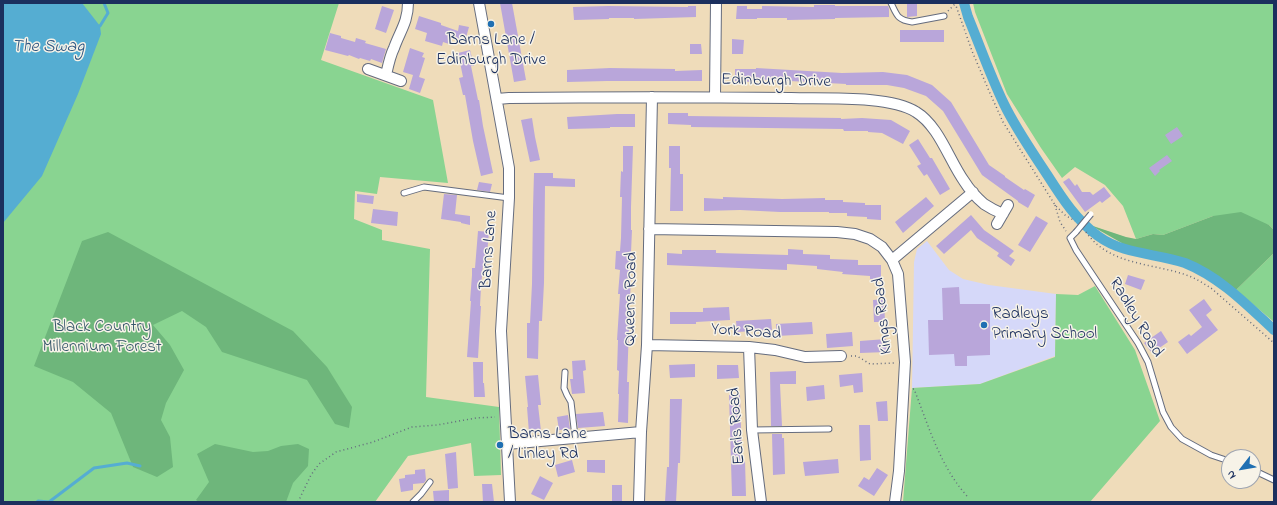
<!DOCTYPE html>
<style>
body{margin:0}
#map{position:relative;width:1277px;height:505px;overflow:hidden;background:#efdcba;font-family:"Indie Flower",sans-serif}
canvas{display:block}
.frame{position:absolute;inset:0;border:4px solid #1b2f5e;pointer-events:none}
.north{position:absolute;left:1221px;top:449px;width:40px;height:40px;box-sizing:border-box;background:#f7f3e8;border:1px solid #9fa5b1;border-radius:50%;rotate:239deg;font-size:11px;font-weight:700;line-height:16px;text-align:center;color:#1b2f5e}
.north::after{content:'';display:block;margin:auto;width:14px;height:18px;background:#1f6fb2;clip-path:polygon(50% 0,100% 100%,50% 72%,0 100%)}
</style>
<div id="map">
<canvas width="1277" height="505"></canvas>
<div class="frame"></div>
<div class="north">N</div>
</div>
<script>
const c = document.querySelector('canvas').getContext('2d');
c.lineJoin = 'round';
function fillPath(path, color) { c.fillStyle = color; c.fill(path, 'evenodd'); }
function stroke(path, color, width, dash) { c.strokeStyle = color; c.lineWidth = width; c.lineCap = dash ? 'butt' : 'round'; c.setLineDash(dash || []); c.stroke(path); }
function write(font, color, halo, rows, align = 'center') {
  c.font = font + ' "Indie Flower",sans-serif'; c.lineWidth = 3; c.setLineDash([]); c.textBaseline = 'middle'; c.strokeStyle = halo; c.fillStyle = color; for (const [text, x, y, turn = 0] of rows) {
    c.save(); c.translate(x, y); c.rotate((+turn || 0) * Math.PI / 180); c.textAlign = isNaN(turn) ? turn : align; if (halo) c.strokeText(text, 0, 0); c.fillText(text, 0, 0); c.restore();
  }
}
fillPath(new Path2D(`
 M927,241L949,270L963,279L989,285L1056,294L1055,356L980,384L912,388L914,262L917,249Z`), '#d5d8f9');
fillPath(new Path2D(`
 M3,3H339L321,60L433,100L448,183L380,177L377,194L355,191L354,219L382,230V240L430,249L426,397L499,407L501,475L474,476L471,443L408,456L375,502H3Z
 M973,3H1274V230L1269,225L1213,216L1163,235L1153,234L1136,239L1123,206L1105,185L1075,167L1062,178L1041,148L1007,94L975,12Z
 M1274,253V322L1236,290Z
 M1095,286L1135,350L1160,421L1090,502H903L912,388L980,384L1055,357L1056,294L1078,295Z`), '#89d491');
fillPath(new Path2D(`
 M1241,212L1269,225L1274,230V253L1236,290L1208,270L1187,260L1134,250L1090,225L1126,237L1136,239L1153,234L1163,235L1213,216Z
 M108,232L293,331L327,367L352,407L349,428L335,424L307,380L222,352L206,327L182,311L153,325L170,345L184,370L166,403L161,420L170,437L173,467L157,477L133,467L111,413L73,382L34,366L82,241Z
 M215,444L253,452L268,451L281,446L298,444L309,449L308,466L293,483L286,502H199L196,500L209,482L197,454Z`), '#6eb67b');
fillPath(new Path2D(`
 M3,3H82L100,26L101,34L78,94L42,176L3,223Z`), '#55add2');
stroke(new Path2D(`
 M100,26L108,13L104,3
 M37,502L38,501L49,502L94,468L127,463L140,466`), '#55add2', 3);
stroke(new Path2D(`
 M964,3L968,17C980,46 990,75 1004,104C1016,129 1033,153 1048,176C1062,198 1077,221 1098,236C1124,255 1156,253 1185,263C1220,277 1247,305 1274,330`), '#55add2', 10);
fillPath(new Path2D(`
 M500,3H512L526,80L514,82Z
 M907,3H917V16L907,17Z
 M814,5H835V6H888L889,9V17L835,18V19L787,20V18H757V19H736L737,6H747V9H762V6L814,7Z
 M382,6L394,10L386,33L375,29Z
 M608,6L688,7V6H696V17L634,19V18H609V19L574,20L573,7Z
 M419,16L441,23V25L458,31L459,25L469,27L465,41L451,37L449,44L443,42L442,46L425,41L427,33L415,29Z
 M900,30H944V42H900Z
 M330,33L341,36V38L355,42L356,38L366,41L365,43L386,49L382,63L371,59L370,61L360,58L359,59L349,55L348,56L325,50Z
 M732,39L744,40L743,54H732Z
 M690,44H701L702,54H690Z
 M410,48L424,53L422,57L425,58L419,77L425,79L420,93L409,89L413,75L403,72Z
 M470,50L474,66H471L478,100H479L483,126L493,173L481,176L473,141L465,95H463L459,78L463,77L458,53Z
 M610,68L675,69V71L702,70V81H607L567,82V70Z
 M756,68L842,73L883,72L907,75L932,85L951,102L989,165L1005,176V177L1024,190L1025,189L1035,195L1028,208L1018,202V201L982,175L943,111L926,96L904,88L887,85H846V84L752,79V82L735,81V69H756Z
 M668,113H688V116L841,118V119L862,118L891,120L910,131L903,144L882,133L868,132V131H844L843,129L691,127V125L668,124Z
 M617,114H635V127H610V128L568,129L567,117Z
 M532,118L535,137L540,160L530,162L521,120Z
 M1177,127L1183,136L1171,144L1165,135Z
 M918,139L930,158H932L950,189L940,195L927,174L924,176L917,166L921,164L909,145Z
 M623,146H633L631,207V230H632L630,275H631L627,382H629L628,423L618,422L619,394H618L619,371L617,370L618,340H617L620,294H618L620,270L615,269L616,251H620L621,238L622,197H620L621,171L623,172Z
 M669,146H680V174H683V211H670L671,168H669Z
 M1167,155L1172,161L1159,170L1160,171L1155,176L1149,168Z
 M534,173H553V178L575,179V187L545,186L544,283L542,321H539L538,359L527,358V323H530L532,284L533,208Z
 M1069,178L1075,186L1077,184L1082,192H1090L1093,195L1104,187L1111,196L1102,203L1100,201L1085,212L1063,182Z
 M479,182L492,184L490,192L477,190Z
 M357,194L374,196L373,204L357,202Z
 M444,194L457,195L455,214L470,216V225L461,223V222L441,219Z
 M723,197L782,199L825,198V200H843V202L865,203V205H881V220L867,219V217L847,216V213H829V212H780L740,210L704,211V198L723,199Z
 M926,197L934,206L903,233L895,222Z
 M373,209L398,212L397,226L371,223Z
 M971,215L984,230L1014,251L1009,256L1015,260L1011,266L997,256L999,253L977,238L971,230L944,254L936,246Z
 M1036,216L1048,223L1030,252L1018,245Z
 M478,231L489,232L486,265H483L481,287L480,306H481L478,358L467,357L471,301H470L472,275V268H475Z
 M788,249L803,250V254L830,255V259L858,260V265H881V279H870V276L842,274L843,272L817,269V266L787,264V270L667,265V253L682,254V250H716V253L788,255Z
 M1128,275L1145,280L1141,290L1125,284Z
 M959,287L960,304H990V355L967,356V366H955L954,354L929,355L928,320H943L942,288Z
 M884,299L885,322H874L873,300Z
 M1204,299L1212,310L1206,315L1218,330L1187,354L1178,342L1189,334L1191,336L1202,327L1189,310Z
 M729,307L730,320L696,322V324H670V312H703V308Z
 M771,319L772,330L737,332L736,321Z
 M812,322L813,334L777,336L776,324Z
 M1161,331L1168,342L1152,353L1144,343Z
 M852,332L853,346L827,348L826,334Z
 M886,339L887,352L860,353V341Z
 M585,360L586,370L583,371L585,393L572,394L570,379H573L572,361Z
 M473,362H483V383H484L485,397H474Z
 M695,364V377L670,378L669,365Z
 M717,365H738L739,378L717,379Z
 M796,371V384H780L782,426H771L770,372Z
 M862,373L863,392L854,393L853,385L840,387L839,375Z
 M538,375L541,405H538L541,431L529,433L527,407H528L525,376Z
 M824,385L825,399L807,401L806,387Z
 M729,395H740L742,461H745L746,496H732Z
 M670,399H682L680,463H678L676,502H665L667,467H669Z
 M887,401L888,421H878L876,402Z
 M603,412L605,426L578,428L576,414Z
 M568,415L570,429L559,430L557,417Z
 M859,425H870L871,460L860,461Z
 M772,434H782V438H784L785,474L773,475Z
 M456,452L458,488L448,489L445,454Z
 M838,459L839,473L805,476L803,462Z
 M572,460L575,472L558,477L555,465Z
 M587,460H605V473L587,472Z
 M877,468L888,475L874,496L858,486L864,477L869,480Z
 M425,469L426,480L424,483L413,484V490L401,492L399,479L405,478V475L415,474V470Z
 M540,476L553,483L544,500L531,494Z
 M482,484H492L494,502H483Z
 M612,485H622V502H612Z
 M449,490V502H434L433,491Z`), '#b9a6da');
const lane = new Path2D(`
 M891,3C897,15 897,20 912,22L944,16
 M404,193L424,187L509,198
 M1076,232L1070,238L1076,250L1138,343L1148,362L1163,412L1171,427L1182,439L1211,455L1229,461
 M565,372L564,388L567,395L571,402L575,437
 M752,430L829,429
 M1253,470L1274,480
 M413,502L421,494L430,482`);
const street = new Path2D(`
 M479,3L509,168V198L501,331L510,502
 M368,69L401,81
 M386,75C388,66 390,56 394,48C400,31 408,22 408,3
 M715,97L716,3
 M497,99L509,98C603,97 697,97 791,98C823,99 890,95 916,112C939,126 949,160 964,181C969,189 977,198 984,204C990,208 996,211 1003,214
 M997,224L1008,205
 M649,229L837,232L855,234L870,239L882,247L892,260L898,274L905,362L899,471L895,502
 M892,260L973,192
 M647,345L749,347L775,350L805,357L841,356
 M749,347L752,430L761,502
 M507,444L641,432
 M639,502L641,432L647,345L652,97`);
stroke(lane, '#656c7e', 7);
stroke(street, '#656c7e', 12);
stroke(new Path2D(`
 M955,3L972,51L989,91L1003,122L1055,205L1065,215L1075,221
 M948,11L955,4
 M1055,205L1060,222L1066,231
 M1086,232C1109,266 1155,263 1189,276C1197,279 1204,284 1211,288L1274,343
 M851,356H857L870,364L895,363
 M913,389H914C929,427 940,466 967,496
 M298,502L311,475L319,464L336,452L373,442L412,427L437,425L476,418L495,417`), '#656c7e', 1.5, [1, 3]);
stroke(lane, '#fff', 5);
stroke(street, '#fff', 10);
const laneBridge = new Path2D(`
 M1076,232L1091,214`);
stroke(laneBridge, '#656c7e', 7, []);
stroke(laneBridge, '#fff', 5);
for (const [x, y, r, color] of [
 [491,24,4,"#1f6fb2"],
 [984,325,4,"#1f6fb2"],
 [500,445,4,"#1f6fb2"]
]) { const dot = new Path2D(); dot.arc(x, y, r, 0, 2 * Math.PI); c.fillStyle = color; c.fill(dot); stroke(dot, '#f7f3e8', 1.5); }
write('17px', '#1b2f5e', '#f7f3e8', [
 ["Barns Lane /",491,41,"center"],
 ["Edinburgh Drive",491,61,"center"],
 ["Radleys",992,315],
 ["Primary School",992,335],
 ["Barns Lane",508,435],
 ["/ Linley Rd",508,455]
], 'left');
write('17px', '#1b2f5e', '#f7f3e8', [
 ["Edinburgh Drive",776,82,1],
 ["Barns Lane",490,250,-86],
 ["Queens Road",632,299,-89],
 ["Kings Road",884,316,-96],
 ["Radley Road",1135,318,59],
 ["York Road",746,333,4],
 ["Earls Road",738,426,-94]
]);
write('17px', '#36586b', '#f7f3e8', [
 ["Black Country",102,328],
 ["Millennium Forest",102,348]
]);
write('italic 18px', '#2c5581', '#f7f3e8', [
 ["The Swag",48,48]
]);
</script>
